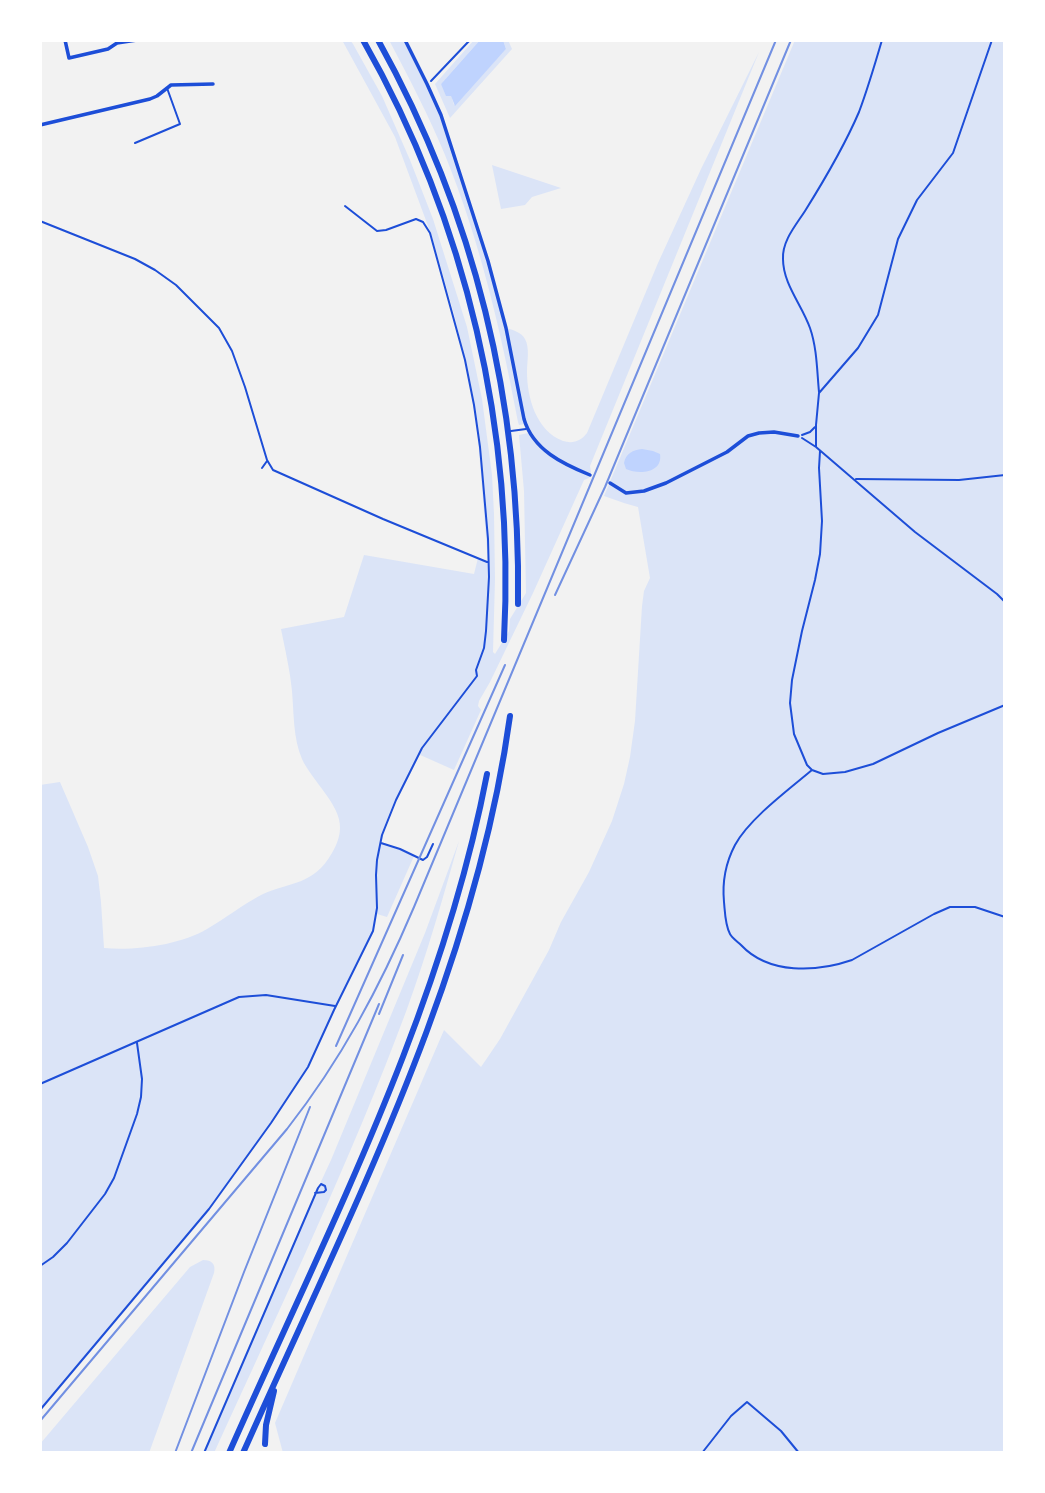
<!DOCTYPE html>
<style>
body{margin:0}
#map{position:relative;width:1045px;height:1493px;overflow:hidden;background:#f2f2f2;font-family:Quicksand,sans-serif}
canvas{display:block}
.frame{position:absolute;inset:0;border:42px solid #fff;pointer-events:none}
</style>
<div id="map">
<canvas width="1045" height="1493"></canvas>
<div class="frame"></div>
</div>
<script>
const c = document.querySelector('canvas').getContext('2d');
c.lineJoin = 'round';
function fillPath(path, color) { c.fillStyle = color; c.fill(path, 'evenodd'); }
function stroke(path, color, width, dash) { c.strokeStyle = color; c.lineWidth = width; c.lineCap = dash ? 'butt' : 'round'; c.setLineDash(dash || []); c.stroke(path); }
fillPath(new Path2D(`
 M342,40H350L353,44L382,96L410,160L433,219L467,327L482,399L492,475L494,514L495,579L493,652L495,654L509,631L510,619L526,593L524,491L519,435L528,433L525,424L519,425L518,422C501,331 480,241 445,155C429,116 409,78 389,40H405L441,115L462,179L506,328C513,330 521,332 525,339C530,348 527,362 527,372C527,397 536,431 563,441C573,444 581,441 587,433L658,263L701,169L759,52L590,466L591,472L589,478L584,480L533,593L490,682L479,701L478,706L481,710L454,770L418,754L396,800L381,842L414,856L387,917L377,914L370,938L334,1010L309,1064L271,1123L209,1209L40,1410V785L60,782L88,847L98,876L101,902L104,948C135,951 180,945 207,929C226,918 242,905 261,895C291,881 313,886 332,853C336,846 340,837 340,828C341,805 312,781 302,759C293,738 294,714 292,691C290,670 285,649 281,629L344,617L364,555L474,574L478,558L488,562L477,426L465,360L454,314L431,234L395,137Z
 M474,40H480L441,84L451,95L454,105L506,49L503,40H508L512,49L450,118L435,84Z
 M795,40H1005V1453H283L275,1423L444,1030L481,1067L500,1039L549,950L561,922L589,872L612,821L624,784L630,757L635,721L642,606L644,591L650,578L638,507L624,503L604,496Z
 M492,165L561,188L532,197L525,205L501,209Z
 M459,841C443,898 427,954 407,1009C351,1160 281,1306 214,1453H204L318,1188L331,1160L425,933Z
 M203,1260C212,1260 216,1264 214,1273L149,1453H40V1444L190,1267Z`), '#dbe4f7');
fillPath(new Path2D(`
 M480,40H503L506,49L455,106L451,96H446L441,84Z
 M642,449L653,451L660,454C663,473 639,475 626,469L624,463C626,453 633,450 642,449Z`), '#bfd3fe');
stroke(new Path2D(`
 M431,81L470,40
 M40,221L135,259L155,270L176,285L219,328L232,351L245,387L267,460L273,470L383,519L487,562
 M819,392C817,371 817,348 810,328C802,305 783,284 783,259C782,241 796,225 805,211C825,179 844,147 859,112C868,88 875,64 882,40
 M802,435L810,432L815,427
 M802,438L816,447L915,532L997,594L1005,602
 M816,447V425L819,393L858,348L878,315L898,239L917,200L953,153L992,40
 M820,451L819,468L822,521L820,554L815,580L802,631L792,680L790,703L794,734L807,765L812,770L823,774L845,772L873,764L938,733L1005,705
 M262,468L267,461
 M856,479L959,480L1005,475
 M812,770C788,790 749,819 735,845C725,864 722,881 724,902C725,912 725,925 730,934C732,938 738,942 741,945C769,975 817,972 852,960L934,914L950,907H975L1005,917
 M381,843L400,849L423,860L427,857L433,844
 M40,1084L239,997L266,995L335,1006
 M40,1266L53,1257L67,1243L105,1194L114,1178L137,1114L141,1097L142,1079L137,1043
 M40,1410L209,1209L271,1123L308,1067L334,1010L373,931L377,908L376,875L377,860L382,835L396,800L422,748L477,676L476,670L484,648L486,631L489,577L488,539L480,447L474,405L465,360L430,233L423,222L416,219L386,230L377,231L345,206
 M204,1453L318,1188L321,1184L325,1186L326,1190L324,1192L315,1193
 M702,1453L731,1416L747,1402L781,1431L799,1453`), '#1d4ed8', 2);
stroke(new Path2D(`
 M135,143L180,124L167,88
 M511,431L526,429`), '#1d4ed8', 2);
stroke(new Path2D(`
 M65,40L69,58L108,49L117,43L137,40
 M405,40L427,84L441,115L488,261L506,328L524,419C533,450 563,464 590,475
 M40,125L150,99L157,96L171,85L213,84
 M610,483L626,493L644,491L666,483L727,452L748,436L759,433L774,432L798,436`), '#1d4ed8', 3.5);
stroke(new Path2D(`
 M363,40C467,223 515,431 504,640
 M378,40C475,215 521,405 518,604
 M265,1444L266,1425L274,1391
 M229,1453C327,1231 441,1014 487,774
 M243,1453C349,1214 474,978 510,716`), '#1d4ed8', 6);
stroke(new Path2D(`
 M555,595L605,487L791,40
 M379,1014L403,955
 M336,1046L505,665
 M40,1421L287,1129C341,1060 380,987 414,907L776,40
 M175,1453L244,1272L310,1107
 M191,1453L379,1004`), '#7290e2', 2);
</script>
